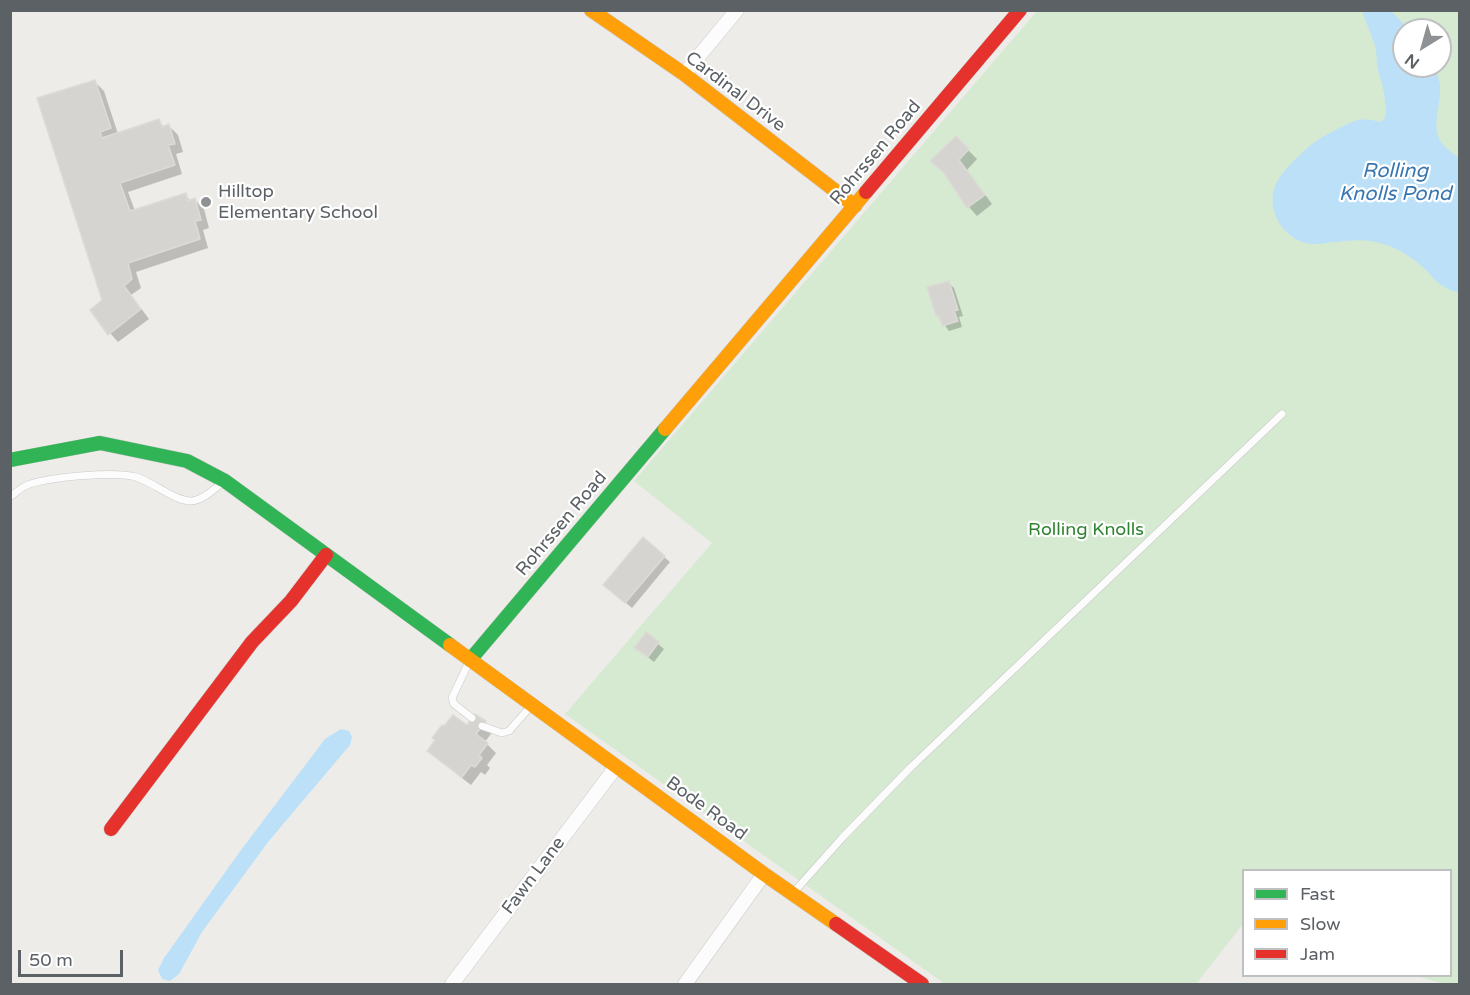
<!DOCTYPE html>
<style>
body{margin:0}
#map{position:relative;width:1470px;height:995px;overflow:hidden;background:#edece8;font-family:"Varela Round",sans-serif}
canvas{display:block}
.frame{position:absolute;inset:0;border:12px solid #5c6166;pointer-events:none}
.legend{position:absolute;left:1242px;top:869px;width:210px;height:108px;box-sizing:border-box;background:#fff;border:2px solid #bec0c2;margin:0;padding:8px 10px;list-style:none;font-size:18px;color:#5c6166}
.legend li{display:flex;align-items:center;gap:12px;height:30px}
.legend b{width:30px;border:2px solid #bec0c2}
.north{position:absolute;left:1392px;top:18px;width:60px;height:60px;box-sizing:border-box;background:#fff;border:2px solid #bec0c2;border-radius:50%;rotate:217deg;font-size:16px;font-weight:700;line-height:24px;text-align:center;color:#5c6166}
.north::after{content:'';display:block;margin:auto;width:21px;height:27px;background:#8f9294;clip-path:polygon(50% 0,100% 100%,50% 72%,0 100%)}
.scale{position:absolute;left:18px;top:950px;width:105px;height:27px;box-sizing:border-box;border:3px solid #5c6166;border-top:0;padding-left:8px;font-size:18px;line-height:21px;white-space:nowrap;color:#5c6166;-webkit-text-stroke:4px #fff;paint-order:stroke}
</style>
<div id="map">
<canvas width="1470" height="995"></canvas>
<div class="frame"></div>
<ul class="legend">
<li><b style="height:8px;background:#30b455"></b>Fast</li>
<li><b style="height:8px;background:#ff9f0a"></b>Slow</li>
<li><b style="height:8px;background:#e5322d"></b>Jam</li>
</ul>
<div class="north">N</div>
<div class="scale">50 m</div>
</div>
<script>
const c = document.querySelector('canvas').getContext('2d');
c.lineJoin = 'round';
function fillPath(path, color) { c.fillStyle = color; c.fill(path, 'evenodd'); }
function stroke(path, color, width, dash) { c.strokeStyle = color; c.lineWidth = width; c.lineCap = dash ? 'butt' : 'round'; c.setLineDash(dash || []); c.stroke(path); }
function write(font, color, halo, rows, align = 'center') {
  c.font = font + ' "Varela Round",sans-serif'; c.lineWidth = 4.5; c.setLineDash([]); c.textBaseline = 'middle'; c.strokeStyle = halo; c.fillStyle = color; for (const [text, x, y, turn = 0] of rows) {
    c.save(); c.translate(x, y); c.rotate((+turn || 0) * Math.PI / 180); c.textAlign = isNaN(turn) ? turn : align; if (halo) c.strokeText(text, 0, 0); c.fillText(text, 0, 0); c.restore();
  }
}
fillPath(new Path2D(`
 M1037,11H1459V984H1444L1417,976H1450V870H1244L1243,924L1196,984H945L565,714L712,543L634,481ZM1404,30H1440V66H1404Z`), '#d5ead1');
fillPath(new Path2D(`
 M1362,11H1391L1410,30H1404V66H1434C1438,75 1441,84 1440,94C1439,109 1432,128 1441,142C1445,148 1453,153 1459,158V293C1451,290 1442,287 1435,280C1432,277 1429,273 1426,270C1414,259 1399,248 1383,244C1368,239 1352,240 1337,242C1327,242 1316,246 1305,243C1279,235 1264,204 1278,180C1285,168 1296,159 1306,149C1314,141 1346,123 1358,120C1365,119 1373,120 1381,122L1385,118L1386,111L1384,92L1377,66L1376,48Z
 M341,729L349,731L352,737L350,745L268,842L202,932L179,974L170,981L162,979L158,970L164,958L241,850L325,739Z`), '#bbe0f8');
fillPath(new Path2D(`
 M95,82L104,91L118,134L159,121L165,128L169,126L178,135L183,152L176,154L182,174L128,192L135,211L185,195L191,201L195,200L204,209L209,228L203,230L208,248L136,272L141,288L131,295L149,319L118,342L110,333Z
 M956,138L977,159L967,170L992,204L977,216L969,207L947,175Z
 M948,282L954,288L963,316L959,317L962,327L949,331L937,315Z
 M664,557L670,562L632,608L611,590Z
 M646,634L664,649L654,662L636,648Z
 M485,723L493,731L485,742L496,753L487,765L490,768L485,775L481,772L471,785L437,759L429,751L467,728Z`), '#0003');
const building = new Path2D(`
 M95,80L111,128L100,132L102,138L159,119L162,127L169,124L175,144L168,145L175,165L120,183L130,211L186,193L188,201L195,198L201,220L195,221L200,239L128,263L132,279L124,286L141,309L108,335L90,310L102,300L37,98Z
 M956,136L969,149L959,160L985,195L967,208L944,173L930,161Z
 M949,281L958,310L954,311L958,321L942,326L939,315L936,316L927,287Z
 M643,537L665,556L625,603L603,585Z
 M646,632L659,642L648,657L634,648Z
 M475,714L486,721L476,734L488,743L479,755L482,758L475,767L471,765L462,777L427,751L435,740L432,738L442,725L444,726L453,715L467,725Z`);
fillPath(building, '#d5d4d1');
stroke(building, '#dcdbd6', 1.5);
const lane = new Path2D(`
 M10,497C16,492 23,486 30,484C52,477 114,471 136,477C153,482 175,501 191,501C202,501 214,489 222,483
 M469,662L452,698L454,704L472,718
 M482,726L502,733L509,731L530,707
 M794,892L842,838L910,768L1282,414`);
const street = new Path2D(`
 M684,74L737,10
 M452,984L616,767
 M685,984L764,874`);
const fast = new Path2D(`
 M10,460L100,443L187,461L225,481L450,645
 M470,660L665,429`);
const slow = new Path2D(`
 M591,10L684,74L855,206
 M665,429L866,192
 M450,645L764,874L836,924`);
const jam = new Path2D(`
 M866,192L1020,10
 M111,829L252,642L291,601L326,555
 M836,924L922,984`);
stroke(lane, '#cacaca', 8);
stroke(street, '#cacaca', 15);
stroke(fast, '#c9c9c8', 15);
stroke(slow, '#c9c9c8', 15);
stroke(jam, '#c9c9c8', 15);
stroke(lane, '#fcfcfc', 7);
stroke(street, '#fcfcfc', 14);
stroke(fast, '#30b455', 14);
stroke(slow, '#ff9f0a', 14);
stroke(jam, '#e5322d', 14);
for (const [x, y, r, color] of [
 [206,202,6,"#8f9294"]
]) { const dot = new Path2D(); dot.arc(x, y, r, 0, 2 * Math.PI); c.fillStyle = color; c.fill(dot); stroke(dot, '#fff', 2); }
write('18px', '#5c6166', '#fff', [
 ["Cardinal Drive",735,92,37],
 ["Rohrssen Road",876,153,-50],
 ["Rohrssen Road",562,524,-50],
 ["Bode Road",706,809,36],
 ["Fawn Lane",534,876,-53]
]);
write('18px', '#5c6166', '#fff', [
 ["Hilltop",218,192],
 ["Elementary School",218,213]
], 'left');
write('18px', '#2e8330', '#fff', [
 ["Rolling Knolls",1086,530]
]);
write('italic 20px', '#3876b0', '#fff', [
 ["Rolling",1395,172],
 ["Knolls Pond",1395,195]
]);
</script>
